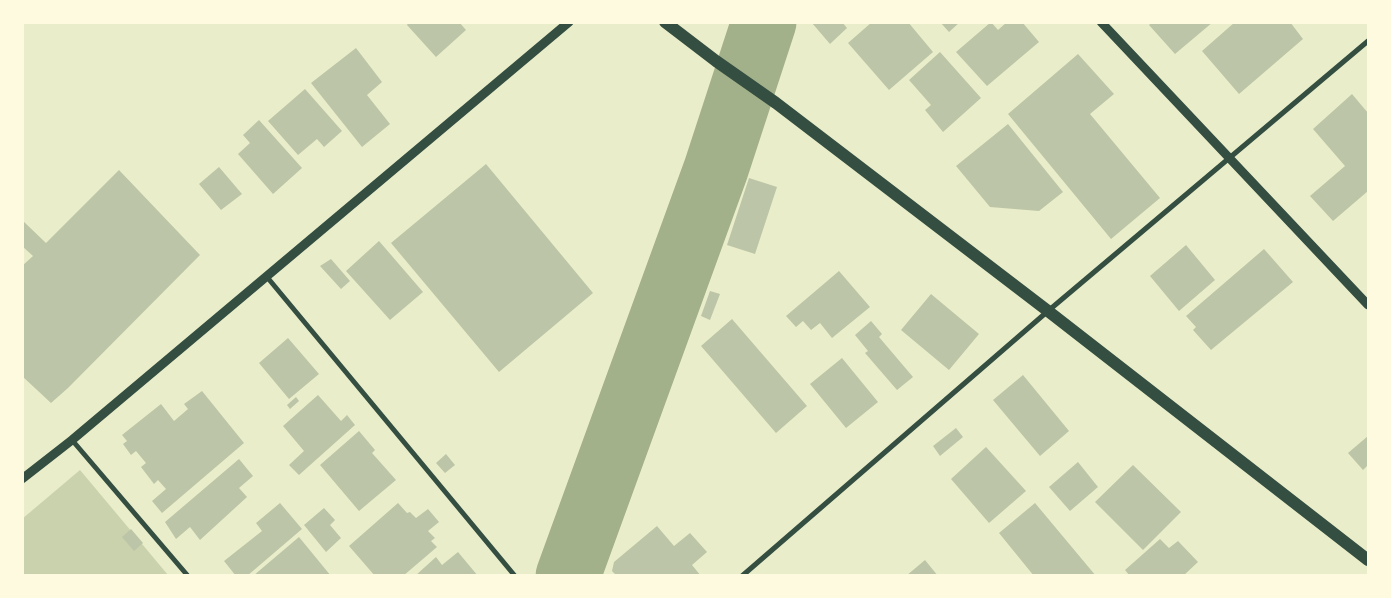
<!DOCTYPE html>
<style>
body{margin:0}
#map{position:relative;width:1391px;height:598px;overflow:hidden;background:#e9edc9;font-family:Georgia,serif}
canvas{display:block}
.frame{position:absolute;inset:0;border:24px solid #fefae0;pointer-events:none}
</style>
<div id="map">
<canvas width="1391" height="598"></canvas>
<div class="frame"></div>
</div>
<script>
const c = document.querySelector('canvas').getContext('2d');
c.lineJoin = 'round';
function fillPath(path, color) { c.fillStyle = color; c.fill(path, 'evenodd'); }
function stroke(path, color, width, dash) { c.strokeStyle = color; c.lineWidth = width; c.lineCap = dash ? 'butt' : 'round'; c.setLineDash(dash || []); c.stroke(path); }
fillPath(new Path2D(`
 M80,470L168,575H23L22,519Z`), '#cad2ad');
stroke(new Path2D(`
 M568,576L716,169L764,22`), '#a3b18a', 65);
fillPath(new Path2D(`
 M409,22H459L466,30L436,57L407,25Z
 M813,22H842L847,28L830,44L812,23Z
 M872,22H908L933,52L889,90L848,43Z
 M940,22H960L949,32Z
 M991,22L998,30L1007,22H1022L1039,42L987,86L956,52Z
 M1152,22H1213L1175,54L1149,25Z
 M1235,22H1290L1303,39L1239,94L1202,51Z
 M356,48L382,82L367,95L390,124L362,147L311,83Z
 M940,52L981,98L943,132L925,110L931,105L909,80Z
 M1078,54L1114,94L1090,114L1160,198L1111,239L1008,114Z
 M305,89L342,131L324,147L317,139L298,155L268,121Z
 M1352,94L1368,113V191L1333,221L1310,196L1345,166L1313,129Z
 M259,120L302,168L273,194L238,154L250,143L243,135Z
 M1008,124L1063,192L1039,211L990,207L956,166Z
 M486,164L593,293L499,372L391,243Z
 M219,167L242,194L221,210L199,184Z
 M119,170L200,255L68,388L51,403L22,376V266L33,256L22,246V220L46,243Z
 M749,178L777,187L755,254L727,245Z
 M379,241L423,292L390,320L346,271Z
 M1186,245L1215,280L1179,311L1150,276Z
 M1264,249L1293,282L1211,350L1193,330L1196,327L1186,316Z
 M331,259L350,281L341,289L320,266Z
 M839,271L870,307L832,338L820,323L811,330L803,321L796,327L786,316Z
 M710,291L720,294L710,320L701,316Z
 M931,294L979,334L949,370L901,330Z
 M732,319L807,406L776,433L701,346Z
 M871,321L882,334L879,337L913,377L897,390L865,353L868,351L855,335Z
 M288,338L319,374L289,399L259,363Z
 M842,358L878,402L846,428L810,384Z
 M1023,375L1069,431L1040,456L993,400Z
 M202,391L244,443L162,513L152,501L166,489L158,480L154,484L141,467L146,463L136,451L131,455L123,444L127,441L122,435L161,404L174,421L188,409L184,404Z
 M318,395L341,421L347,415L355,425L299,475L289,465L304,451L283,426Z
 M296,397L299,401L290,409L287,405Z
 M956,428L963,437L940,456L933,446Z
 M359,431L375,450L372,453L396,480L359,511L320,465Z
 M1368,436V465L1363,470L1348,453Z
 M986,447L1026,491L989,523L951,479Z
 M446,454L455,465L445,473L436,463Z
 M239,459L253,476L239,488L247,497L200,540L190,527L176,539L165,522Z
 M1078,462L1098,487L1070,511L1049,487Z
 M1133,465L1181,512L1143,550L1095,502Z
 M280,503L302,529L247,576H236L224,561L262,531L256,523Z
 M398,503L407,513L410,512L416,518L428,509L439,522L428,531L435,538L431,541L437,547L403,576H375L349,546Z
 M1035,503L1096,576H1034L999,533Z
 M324,508L335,520L330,525L341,538L326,552L304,525Z
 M657,526L674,546L690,533L707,552L692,565L701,576H617L612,571L614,562Z
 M131,529L143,543L134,551L122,537Z
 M299,537L331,576H253Z
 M1160,539L1169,548L1178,541L1198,562L1183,576H1130L1125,570Z
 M458,552L478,576H415L436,557L442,565Z
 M925,560L938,576H906Z`), '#bcc5a7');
stroke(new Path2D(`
 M267,277L515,576
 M72,440L188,576
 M742,576L1048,311L1368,41`), '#344e41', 5);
stroke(new Path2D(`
 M1101,22L1368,305
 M22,479L72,440L569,22`), '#344e41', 9);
stroke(new Path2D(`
 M665,22L716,61L776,103L1048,311L1368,560`), '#344e41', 12);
</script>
